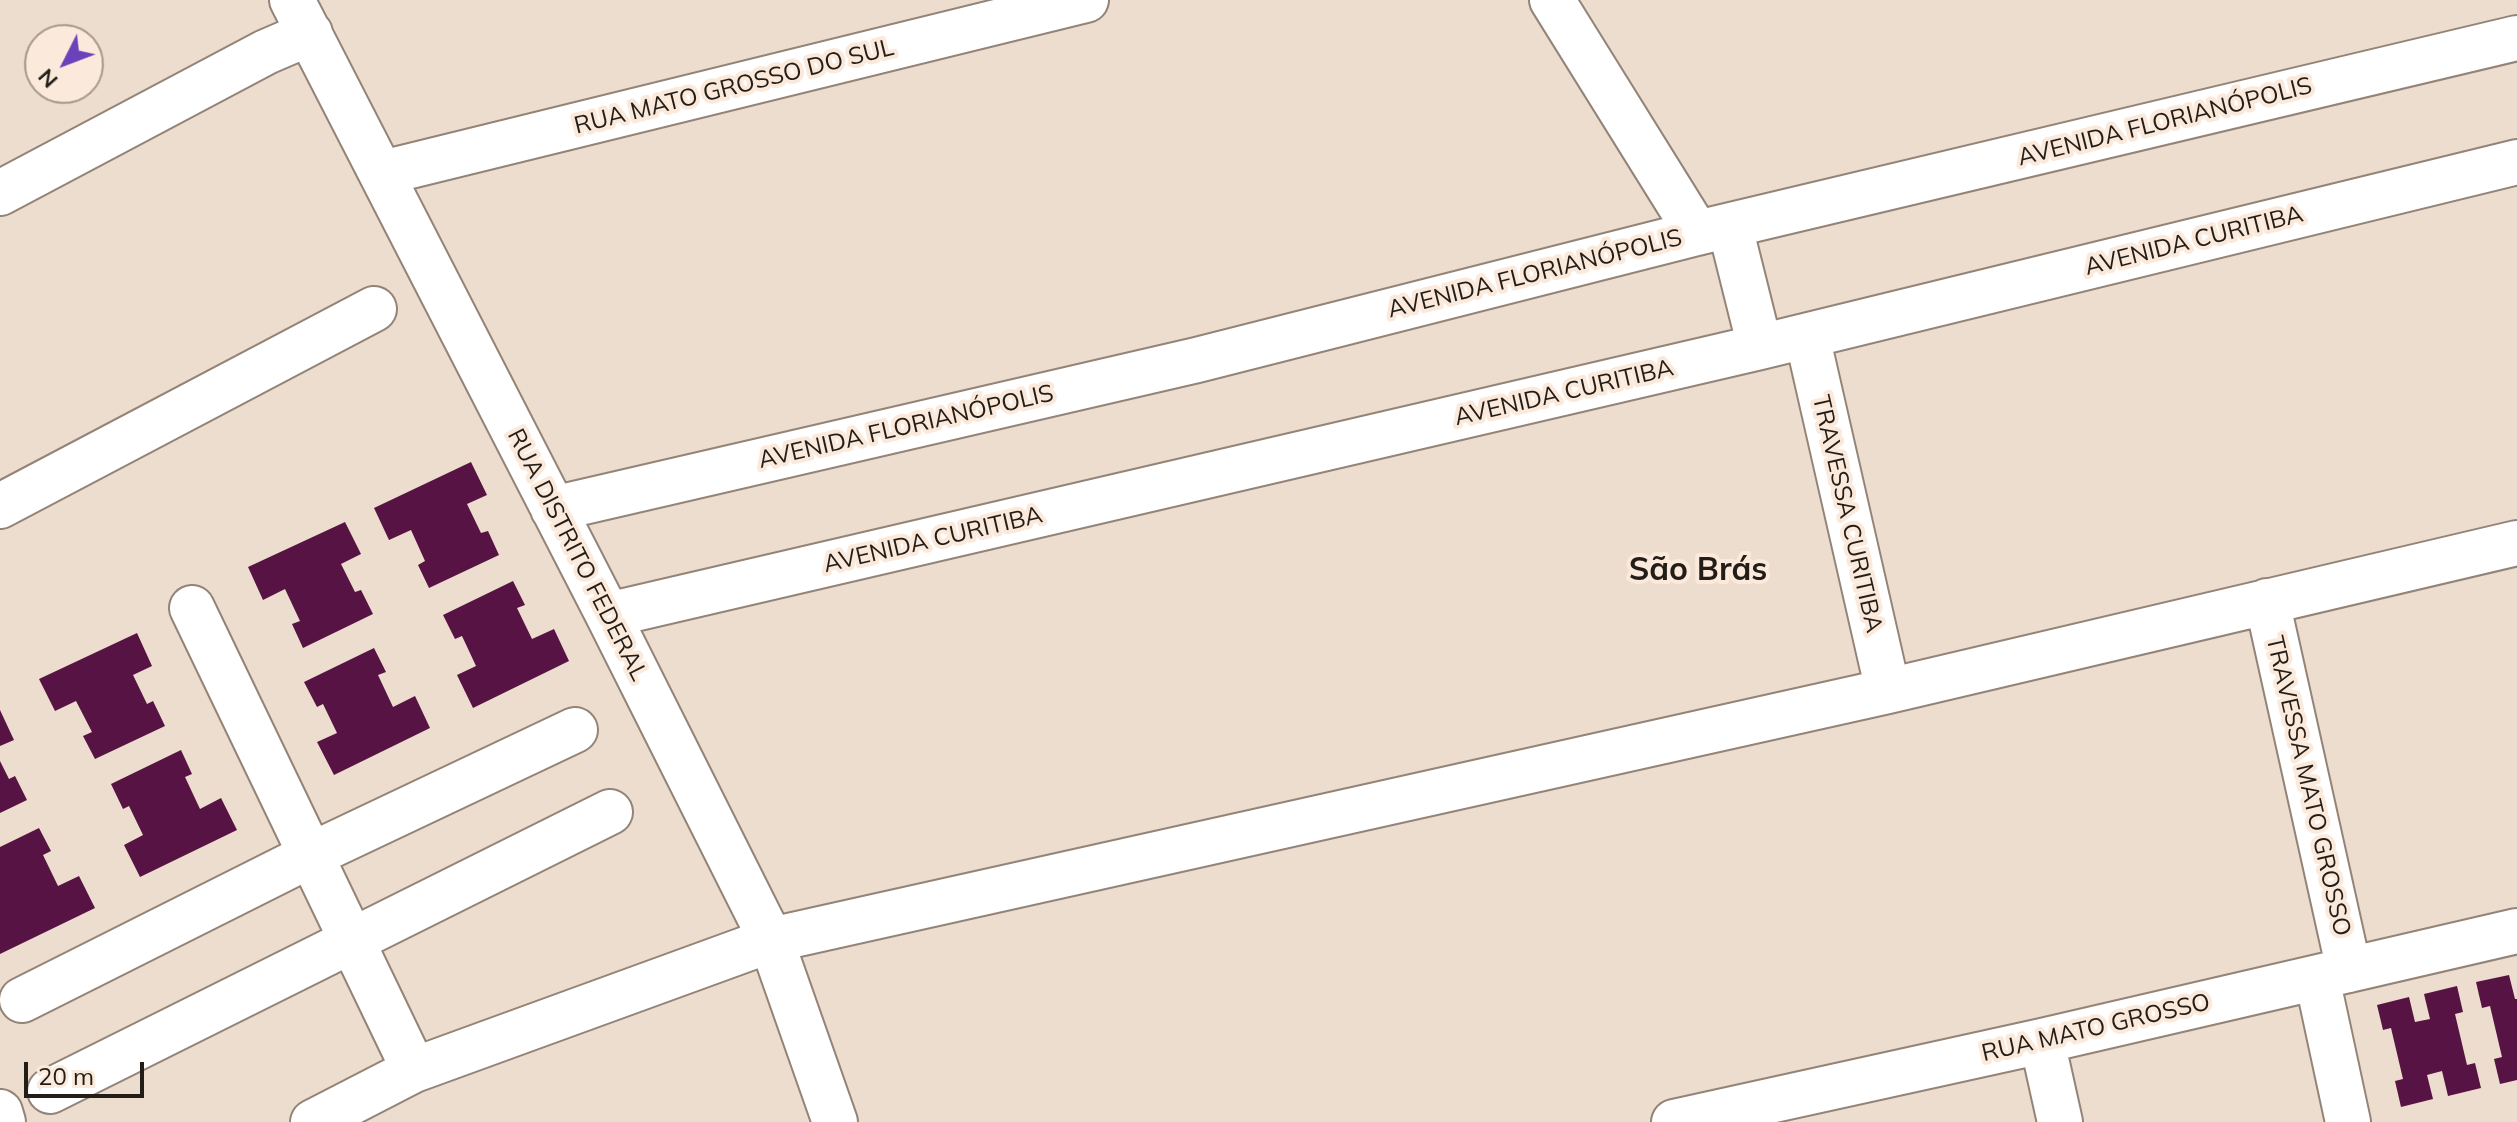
<!DOCTYPE html>
<meta charset="utf-8">
<style>
body{margin:0}
#map{position:relative;width:2517px;height:1122px;overflow:hidden;background:#edddcf;font-family:Mulish,sans-serif}
canvas{display:block}
.north{position:absolute;left:24px;top:24px;width:80px;height:80px;box-sizing:border-box;background:#fbeadc;border:2px solid #a5988e;border-radius:50%;rotate:228deg;font-size:22px;font-weight:700;line-height:32px;text-align:center;color:#231d18}
.north::after{content:'';display:block;margin:auto;width:28px;height:36px;background:#6d41b9;clip-path:polygon(50% 0,100% 100%,50% 72%,0 100%)}
.scale{position:absolute;left:24px;top:1062px;width:120px;height:36px;box-sizing:border-box;border:4px solid #231d18;border-top:0;padding-left:10px;font-size:24px;line-height:28px;white-space:nowrap;color:#231d18;-webkit-text-stroke:6px #fbeadc;paint-order:stroke}
</style>
<div id="map">
<canvas width="2517" height="1122"></canvas>
<div class="north">N</div>
<div class="scale">20 m</div>
</div>
<script>
const c = document.querySelector('canvas').getContext('2d');
c.lineJoin = 'round';
function fillPath(path, color) { c.fillStyle = color; c.fill(path, 'evenodd'); }
function stroke(path, color, width, dash) { c.strokeStyle = color; c.lineWidth = width; c.lineCap = dash ? 'butt' : 'round'; c.setLineDash(dash || []); c.stroke(path); }
function write(font, color, halo, rows, align = 'center') {
  c.font = font + ' Mulish,sans-serif'; c.lineWidth = 8; c.setLineDash([]); c.textBaseline = 'middle'; c.strokeStyle = halo; c.fillStyle = color; for (const [text, x, y, turn = 0] of rows) {
    c.save(); c.translate(x, y); c.rotate((+turn || 0) * Math.PI / 180); c.textAlign = isNaN(turn) ? turn : align; if (halo) c.strokeText(text, 0, 0); c.fillText(text, 0, 0); c.restore();
  }
}
fillPath(new Path2D(`
 M471,462L487,495L467,504L481,533L488,531L499,555L429,588L418,565L425,561L411,530L389,540L374,508Z
 M345,522L361,554L341,564L355,592L361,590L373,614L303,648L292,624L300,621L285,589L263,600L248,567Z
 M513,581L525,605L517,608L532,639L554,629L569,661L473,708L457,675L476,666L462,636L455,639L443,615Z
 M137,633L152,666L133,675L147,704L153,701L165,726L95,759L83,736L92,732L76,701L55,711L39,679Z
 M374,648L386,672L378,675L393,707L415,696L430,728L334,775L317,742L337,733L323,704L317,707L304,682Z
 M0,710L14,740L0,746Z
 M181,750L192,774L185,777L200,809L221,798L237,830L140,877L124,845L143,835L129,806L123,809L111,784Z
 M0,761L9,779L15,776L27,800L0,813Z
 M39,828L51,851L43,855L58,886L79,876L95,908L0,954V847Z
 M2509,975L2515,999H2517V1080L2500,1084L2494,1059L2502,1057L2490,1006L2482,1008L2476,982Z
 M2457,986L2463,1012L2455,1014L2467,1065L2475,1063L2481,1088L2448,1096L2442,1071L2427,1075L2433,1099L2401,1107L2395,1081L2403,1079L2391,1028L2383,1030L2377,1005L2409,997L2415,1022L2430,1019L2424,994Z`), '#571343');
const minor = new Path2D(`
 M292,0L608,615L771,940L835,1122
 M1552,0L1697,233
 M382,173L1086,0
 M0,193L266,52L310,33
 M1730,227L1760,347
 M1807,336L1888,691
 M0,506L374,309
 M553,509L1197,360L1697,233L2517,38
 M2267,601L2349,970
 M192,608L414,1070
 M608,615L1760,347L2517,162
 M2317,978L2348,1122
 M22,1000L311,855L575,730
 M2042,1041L2060,1122
 M50,1091L610,812
 M0,1112L3,1122
 M313,1122L414,1070L771,940L1888,691L2517,543
 M1674,1122L2042,1041L2517,931`);
stroke(minor, '#938477', 48);
stroke(minor, '#fff', 44);
write('24px', '#231d18', '#fbeadc', [
 ["RUA MATO GROSSO DO SUL",734,87,-14],
 ["AVENIDA FLORIANÓPOLIS",2165,122,-14],
 ["AVENIDA CURITIBA",2194,241,-14],
 ["AVENIDA FLORIANÓPOLIS",1535,274,-14],
 ["AVENIDA CURITIBA",1564,393,-13],
 ["AVENIDA FLORIANÓPOLIS",906,427,-13],
 ["TRAVESSA CURITIBA",1847,514,77],
 ["AVENIDA CURITIBA",933,540,-13],
 ["RUA DISTRITO FEDERAL",577,555,63],
 ["TRAVESSA MATO GROSSO",2308,786,77],
 ["RUA MATO GROSSO",2096,1028,-13]
]);
write('bold 32px', '#231d18', '#fbeadc', [
 ["São Brás",1698,570]
]);
</script>
